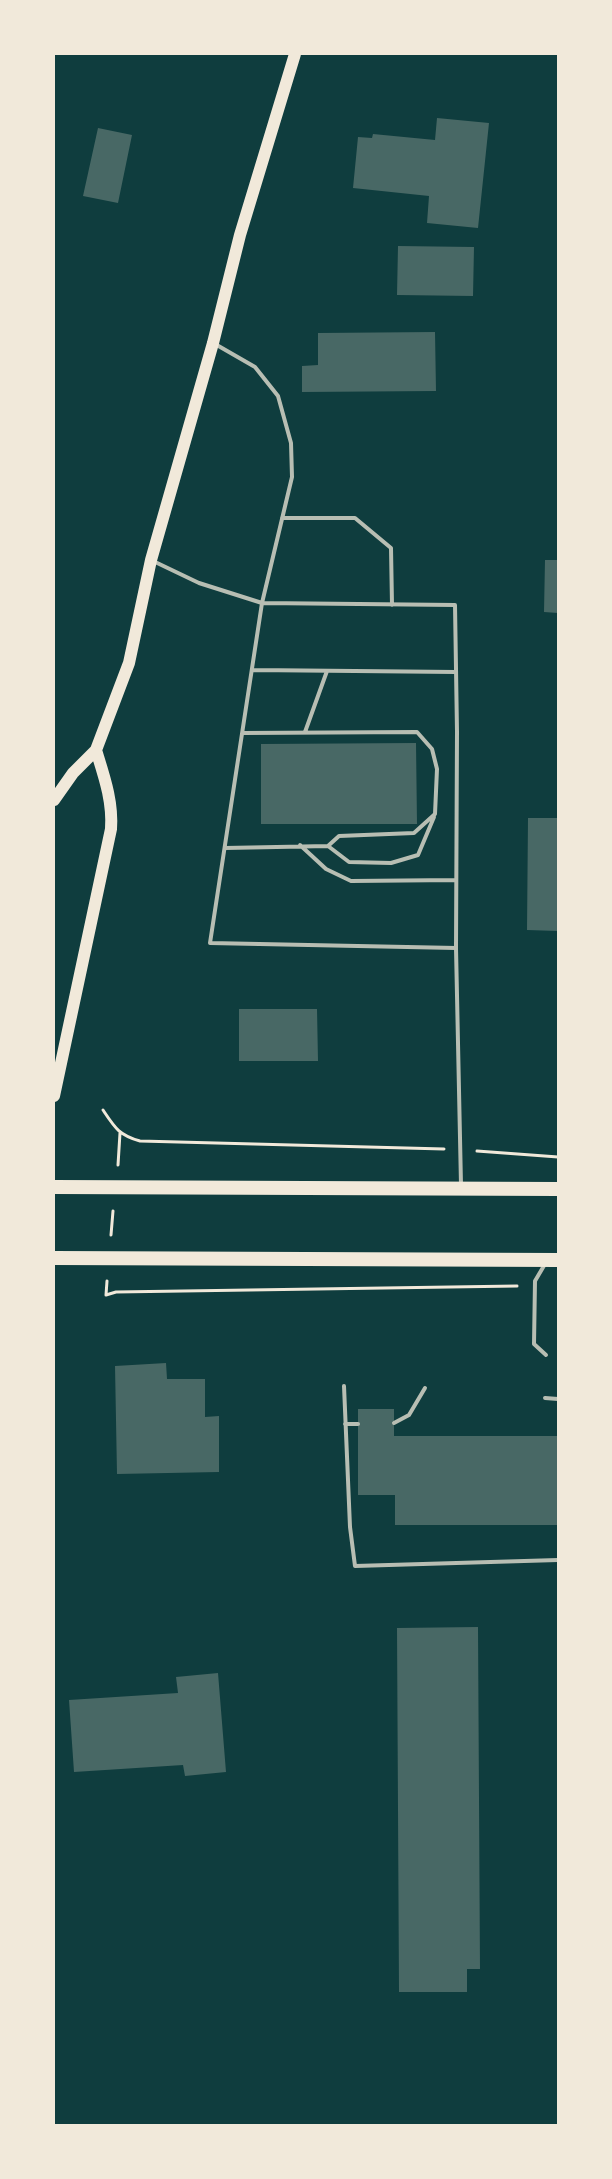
<!DOCTYPE html>
<style>
body{margin:0}
#map{position:relative;width:612px;height:2179px;overflow:hidden;background:#0f3d3e;font-family:"PT Sans",sans-serif}
canvas{display:block}
.frame{position:absolute;inset:0;border:55px solid #f1e9da;pointer-events:none}
</style>
<div id="map">
<canvas width="612" height="2179"></canvas>
<div class="frame"></div>
</div>
<script>
const c = document.querySelector('canvas').getContext('2d');
c.lineJoin = 'round';
function fillPath(path, color) { c.fillStyle = color; c.fill(path, 'evenodd'); }
function stroke(path, color, width, dash) { c.strokeStyle = color; c.lineWidth = width; c.lineCap = dash ? 'butt' : 'round'; c.setLineDash(dash || []); c.stroke(path); }
fillPath(new Path2D(`
 M437,118L489,123L478,228L427,223L429,196L353,188L358,137L372,138L373,134L435,140Z
 M98,128L132,135L118,203L83,196Z
 M398,246L474,247L473,296L397,295Z
 M435,332L436,391L302,392V366L318,365V333Z
 M545,560H558V613L544,612Z
 M416,743L417,824H261V744Z
 M528,818H558V931L527,930Z
 M239,1009H317L318,1061H239Z
 M166,1363L167,1379H205V1417L219,1416V1472L117,1474L115,1366Z
 M358,1409H394V1436H558V1525H395V1495H358Z
 M478,1627L480,1969H467V1992H399L397,1628Z
 M218,1673L226,1772L185,1776L183,1765L74,1772L69,1700L178,1693L176,1677Z`), '#486865');
stroke(new Path2D(`
 M103,1110C115,1128 119,1135 140,1141L444,1149
 M477,1151L558,1157
 M118,1165L120,1133
 M111,1235L113,1211
 M107,1281L106,1295L116,1292L517,1286`), '#f1e9da', 3);
stroke(new Path2D(`
 M215,344L255,367L278,396L291,443L292,477L262,603L210,943L456,948
 M282,518H355L391,548L392,605
 M153,561L199,583L262,603L455,605L457,732L456,948L461,1185
 M253,670L456,672
 M305,732L327,671
 M300,845L326,869L351,881L456,880
 M328,846L349,862L391,863L418,855L434,817
 M225,848L328,846L339,836L414,833L435,814L437,769L432,749L417,732L243,733
 M545,1264L535,1281L534,1344L546,1355
 M344,1386L350,1527L355,1566L558,1560
 M545,1398L558,1399
 M394,1423L409,1415L425,1388
 M345,1424H358`), '#b8beb3', 4);
stroke(new Path2D(`
 M54,800L73,773L96,750L129,663L151,560L213,343L240,235L295,54
 M54,1096L111,829C113,801 104,776 96,750`), '#f1e9da', 12);
stroke(new Path2D(`
 M54,1187L558,1189
 M54,1258L558,1260`), '#f1e9da', 14);
</script>
